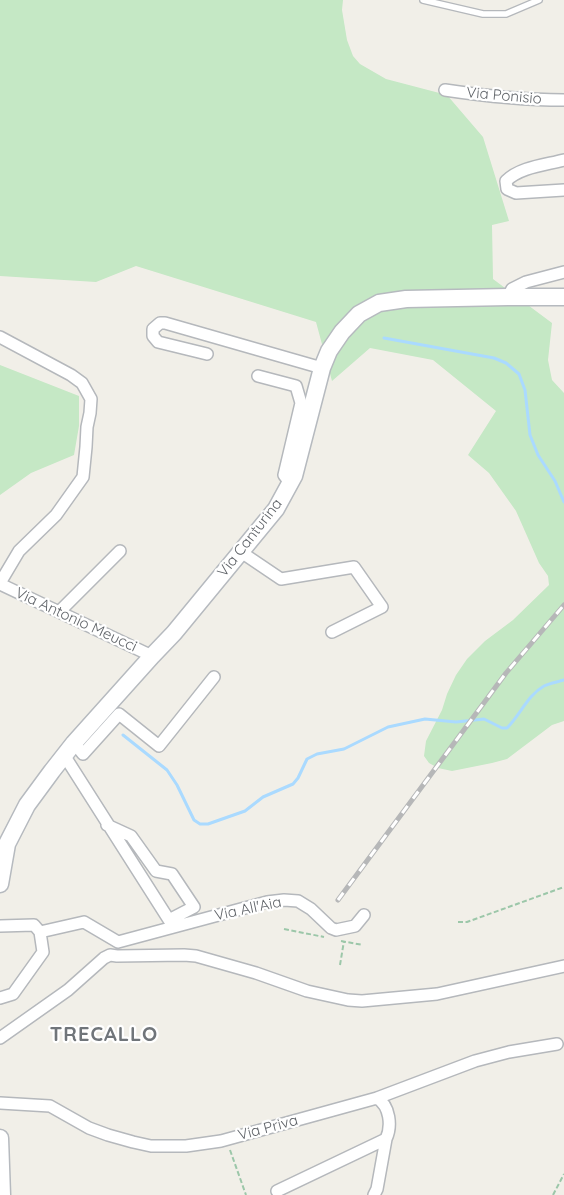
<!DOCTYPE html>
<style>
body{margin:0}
canvas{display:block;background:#f1efe8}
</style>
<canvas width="564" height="1195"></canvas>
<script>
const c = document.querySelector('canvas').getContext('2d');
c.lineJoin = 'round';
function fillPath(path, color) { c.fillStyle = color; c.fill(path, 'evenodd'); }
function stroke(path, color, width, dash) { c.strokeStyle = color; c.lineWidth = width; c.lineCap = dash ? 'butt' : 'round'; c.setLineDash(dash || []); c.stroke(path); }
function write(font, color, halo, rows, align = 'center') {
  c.font = font + ' Quicksand,sans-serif'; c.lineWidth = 4.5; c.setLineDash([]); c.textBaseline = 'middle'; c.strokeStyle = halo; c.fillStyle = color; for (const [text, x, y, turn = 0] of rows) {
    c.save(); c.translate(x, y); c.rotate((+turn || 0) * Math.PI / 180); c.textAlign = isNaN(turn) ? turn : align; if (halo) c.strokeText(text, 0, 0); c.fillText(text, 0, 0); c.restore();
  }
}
fillPath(new Path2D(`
 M0,0H343L342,10L347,40L353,56L360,64L386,79L447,95L483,137L509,221L492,225L493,279L552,323L548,360L552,380L564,393V721L552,725L507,759L492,763L452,771L438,768L429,763L424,756L426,741L442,710L447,694L456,675L467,659L485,641L513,620L549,585L548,576L539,563L516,511L489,473L468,455L496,411L433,360L370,348L332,381L316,322L136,266L96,282L0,276Z
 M0,365L79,396V426L74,455L31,473L0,495Z`), '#c5e8c5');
stroke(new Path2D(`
 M384,338L494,358L506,363L519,374L525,390L530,435L538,455L555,481L564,502
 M123,735L167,770L177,785L194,820L200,824H208L245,811L263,797L293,784L298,778L307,759L317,754L344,749L388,727L425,719L456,722L484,719L502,728H507C520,715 528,695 544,686C550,683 558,682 564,680`), '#aadaff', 3);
const lane = new Path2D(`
 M423,0L483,14H506L539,0`);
const street = new Path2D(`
 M445,90C485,96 524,100 564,100
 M564,160C545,165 520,167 506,181L507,189L516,193L564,190
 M508,297L512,289L526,282L564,272
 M0,337L71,375L82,383L91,399L90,413L87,427L86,447L83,477L56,515L19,551L0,583
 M207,354L158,342L153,336V329L160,323H165L322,368
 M258,376L296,386L301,403L284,475L290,483
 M241,552L281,579L354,567L382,607L332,632
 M0,584L152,656
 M59,612L120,551
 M74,743L83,754L119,714L159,746L214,677
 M64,755L169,920L194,907L172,874L156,871L131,836L107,825
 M0,926L34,925L40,932L43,952L13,994L0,998
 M40,932L84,922L118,942L267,902L284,900L298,901L311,909L331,928L336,930L355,926L364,915
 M0,1038L68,990L104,958L110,955L117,956L184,955L196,956L256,973L307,991L348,1000L362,1001L437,994L564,966
 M0,1103L50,1106L89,1128L108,1135L133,1142L151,1146H186L221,1141L377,1098L475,1061L509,1052L557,1044
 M277,1191L386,1139C392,1126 390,1106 377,1098
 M374,1195L377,1189L386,1139`);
const secondary = new Path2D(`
 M0,884L7,844L27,805L52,771L74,743L152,656L174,633L276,509L294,476L322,368L329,351L342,332L359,314L379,303L406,299L508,297H564
 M0,1138L2,1195`);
stroke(lane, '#b5b8bc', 8);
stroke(street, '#b5b8bc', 14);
stroke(secondary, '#b6babf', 19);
stroke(new Path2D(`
 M458,922H467L564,887
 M284,929L324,937
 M341,941L363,945
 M340,965L344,941
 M230,1150L246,1195
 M553,1195L564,1174`), '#9cc7a9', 2, [5, 2.5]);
stroke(lane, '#fff', 5.5);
stroke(street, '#fff', 11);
stroke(secondary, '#fff', 16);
const rail = new Path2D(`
 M338,900L506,673L564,605`);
stroke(rail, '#b6b7b8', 5);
stroke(rail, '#fff', 3, [9]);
write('15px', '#5f6368', '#fff', [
 ["Via Ponisio",504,96,5],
 ["Via Canturina",250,538,-52],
 ["Via Antonio Meucci",76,620,25],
 ["Via All'Aia",248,909,-12],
 ["Via Priva",268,1128,-15]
]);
c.letterSpacing = '1px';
write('bold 20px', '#70757a', '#fff', [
 ["TRECALLO",104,1035]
]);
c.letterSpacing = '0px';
</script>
